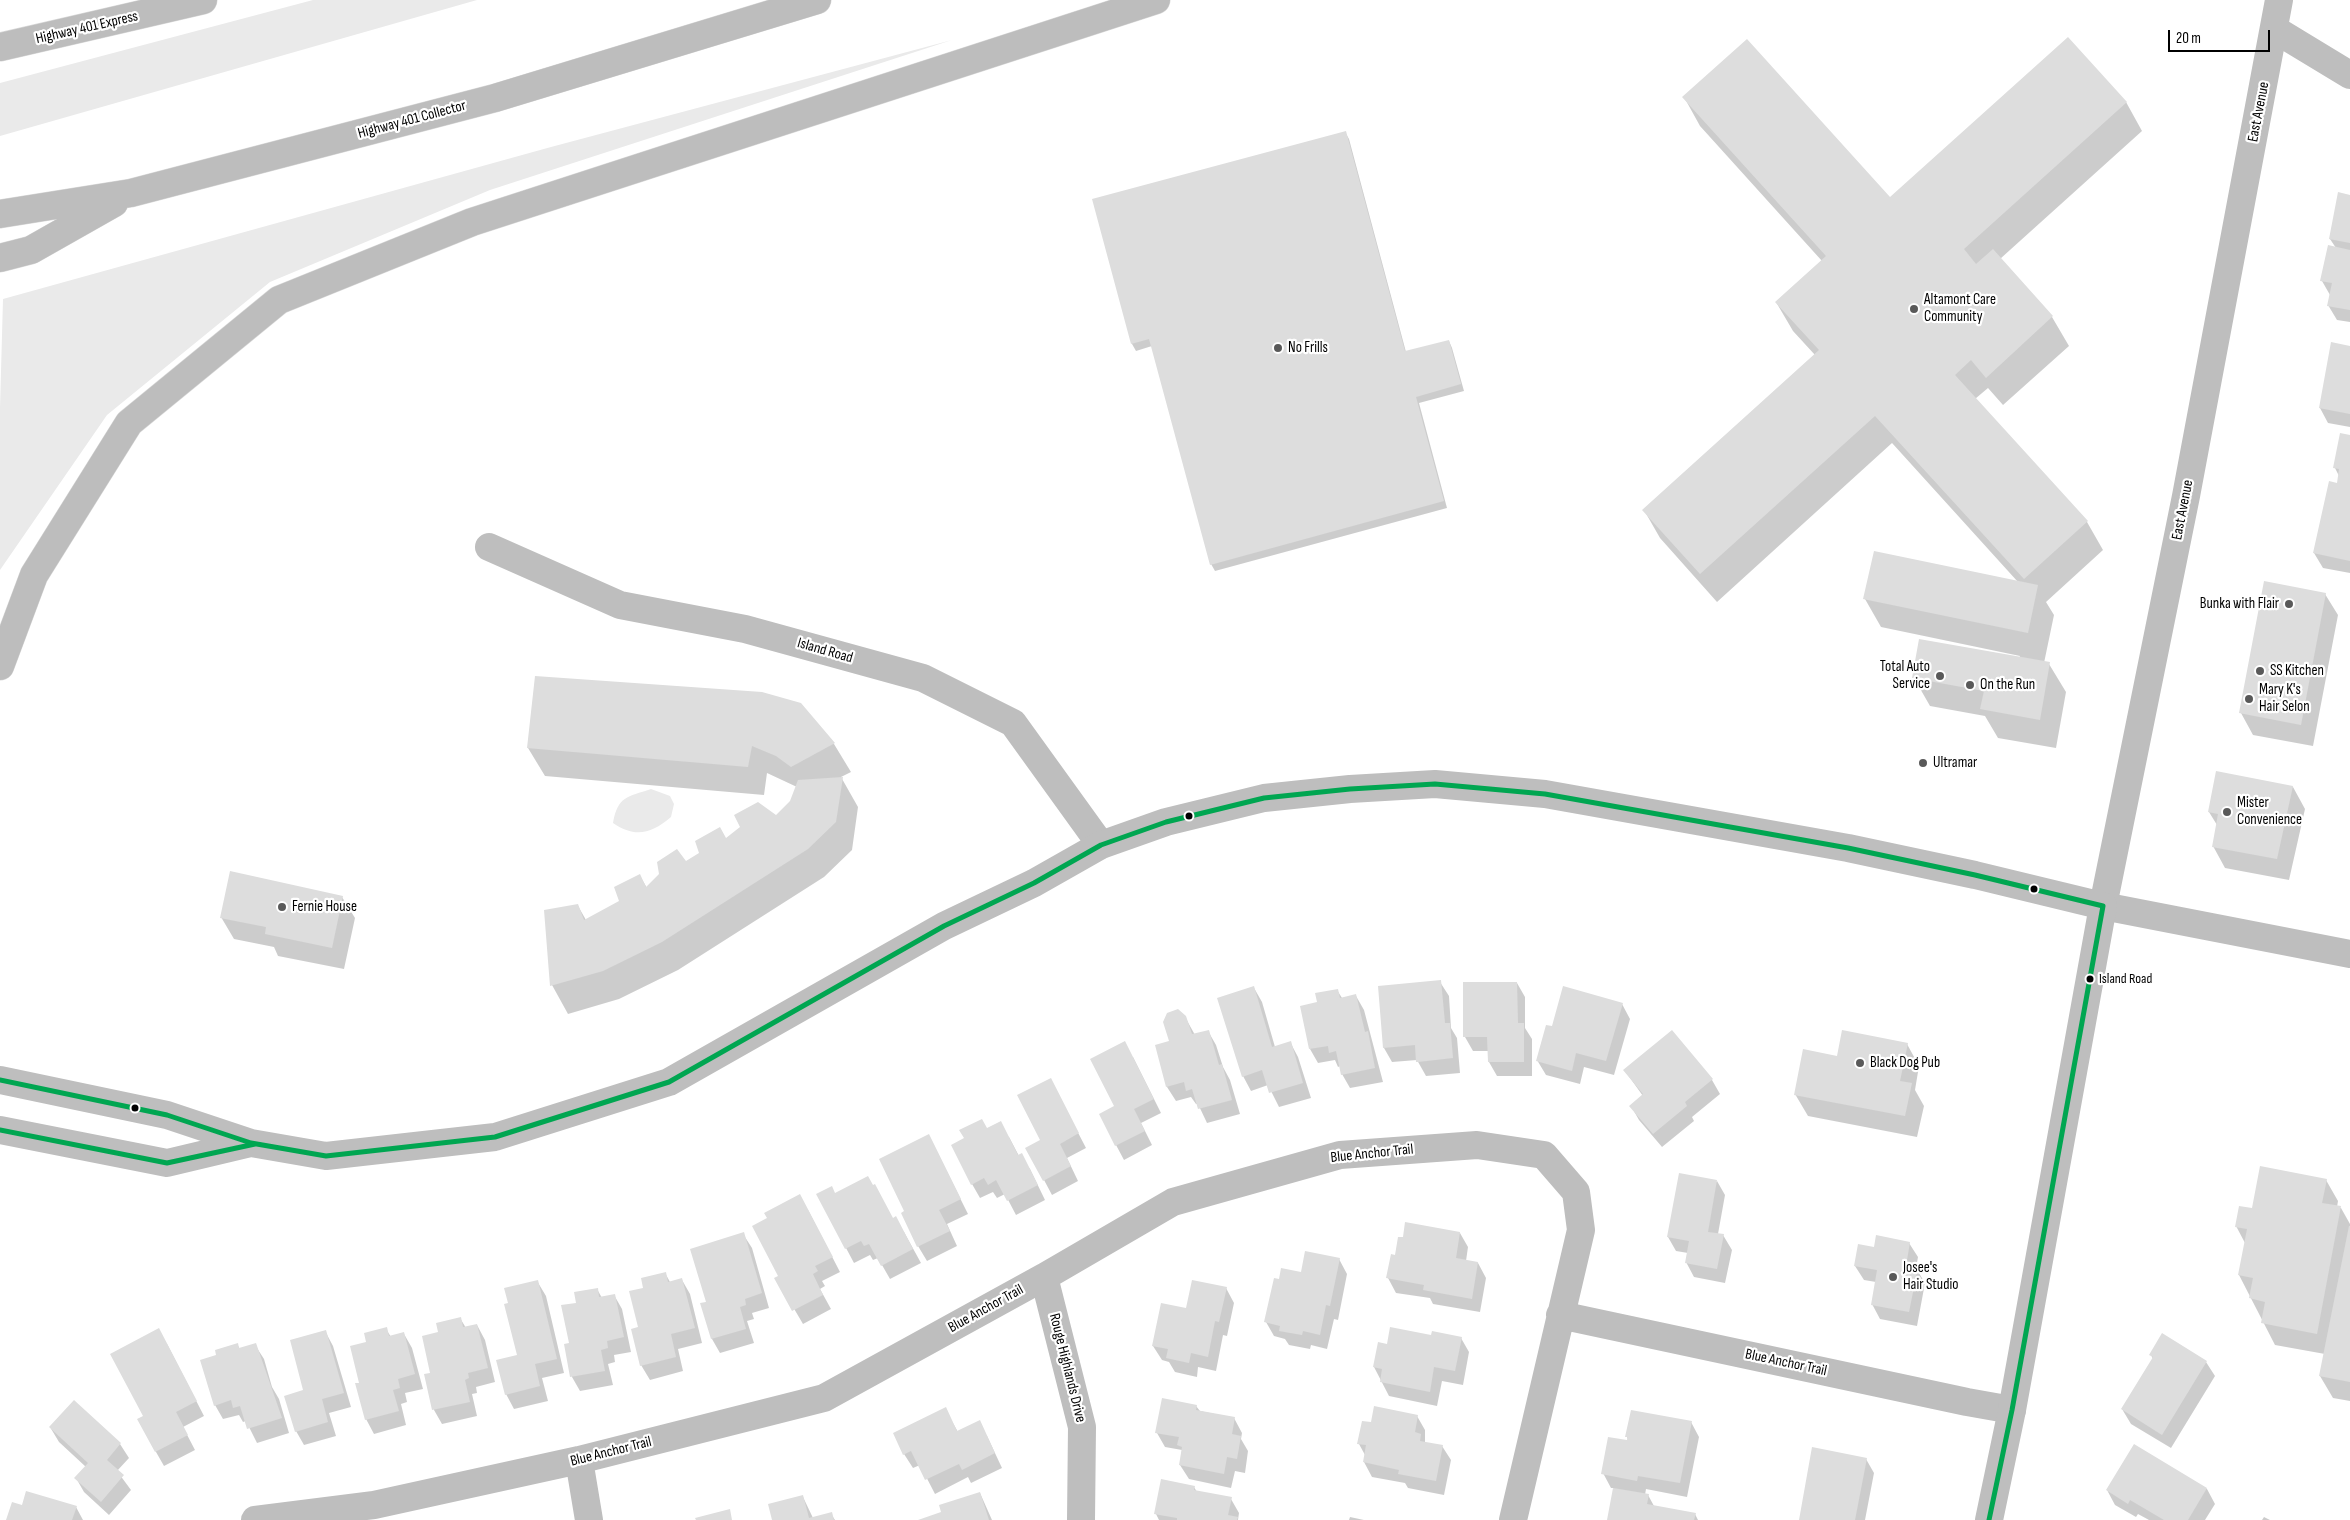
<!DOCTYPE html>
<style>
body{margin:0}
#map{position:relative;width:2350px;height:1520px;overflow:hidden;background:#fff;font-family:"Sofia Sans Condensed",sans-serif}
canvas{display:block}
.scale{position:absolute;left:2168px;top:30px;width:102px;height:22px;box-sizing:border-box;border:2px solid #000;border-top:0;padding-left:6px;font-size:15px;line-height:18px;white-space:nowrap;color:#000;-webkit-text-stroke:4px #fff;paint-order:stroke}
</style>
<div id="map">
<canvas width="2350" height="1520"></canvas>
<div class="scale">20 m</div>
</div>
<script>
const c = document.querySelector('canvas').getContext('2d');
c.lineJoin = 'round';
function fillPath(path, color) { c.fillStyle = color; c.fill(path, 'evenodd'); }
function stroke(path, color, width, dash) { c.strokeStyle = color; c.lineWidth = width; c.lineCap = dash ? 'butt' : 'round'; c.setLineDash(dash || []); c.stroke(path); }
function write(font, color, halo, rows, align = 'center') {
  c.font = font + ' "Sofia Sans Condensed",sans-serif'; c.lineWidth = 4.5; c.setLineDash([]); c.textBaseline = 'middle'; c.strokeStyle = halo; c.fillStyle = color; for (const [text, x, y, turn = 0] of rows) {
    c.save(); c.translate(x, y); c.rotate((+turn || 0) * Math.PI / 180); c.textAlign = isNaN(turn) ? turn : align; if (halo) c.strokeText(text, 0, 0); c.fillText(text, 0, 0); c.restore();
  }
}
fillPath(new Path2D(`
 M313,0H477L0,136V83Z
 M952,40L490,190L270,282L107,415L0,570V408L3,299L551,147Z
 M651,789L670,796L674,804L671,817C651,834 635,838 613,823C618,796 627,797 651,789Z`), '#eaeaea');
fillPath(new Path2D(`
 M1684,97L1890,199L2126,102L2142,131L2000,259L2052,317L2069,346L2003,405L1988,388L1975,399L2087,522L2103,550L2046,602L2054,615L2044,663L2049,664L2066,692L2056,748L1998,738L1985,716L1930,706L1914,678L2019,658L2020,656L1881,627L1865,599L2018,582L1892,443L1717,602L1660,538L1644,510L1815,355L1793,331L1776,302L1822,261L1700,126Z
 M1345,132L1349,139L1406,352L1449,341L1452,348L1464,391L1419,403L1447,508L1215,571L1211,564L1152,346L1136,351L1132,344L1093,200Z
 M2350,196V322L2337,320L2328,305L2330,295L2322,281L2336,248L2330,239Z
 M2350,347V427L2328,423L2320,408Z
 M2350,437V573L2323,568L2314,553L2338,484L2339,476L2335,468Z
 M2325,594L2338,615L2313,746L2253,735L2241,713Z
 M800,704L834,744L851,772L841,777L858,807L852,850L824,877L678,970L619,999L568,1014L552,985L578,906L586,920L620,902L640,876L647,888L726,840L776,816L791,802L797,787L767,773L764,795L545,776L528,748Z
 M2293,787L2305,809L2289,880L2225,868L2213,846L2217,825L2209,812Z
 M342,897L355,918L344,969L278,956L274,947L234,939L221,917Z
 M1440,982L1449,996L1451,1028L1457,1038L1460,1073L1426,1076L1417,1060L1392,1062L1384,1048L1379,987Z
 M1517,983L1525,997V1028L1532,1039V1076H1497L1489,1062V1051H1473L1465,1037Z
 M1254,988L1262,1002L1275,1047L1290,1042L1298,1057L1311,1098L1279,1107L1268,1085L1251,1091L1243,1076Z
 M1337,990L1342,998L1356,996L1364,1010L1383,1082L1350,1088L1342,1074L1340,1066L1338,1067L1335,1060L1318,1063L1310,1049Z
 M1622,1004L1630,1019L1614,1075L1584,1067L1580,1084L1546,1075L1537,1060L1553,1027Z
 M1185,1017L1195,1035L1208,1031L1216,1045L1223,1067L1230,1080L1240,1114L1207,1123L1198,1104H1196L1191,1097L1176,1101L1167,1087L1171,1042Z
 M1907,1044L1919,1066L1915,1090L1924,1106L1917,1137L1808,1116L1795,1094L1838,1057Z
 M1133,1057L1161,1113L1141,1123L1152,1145L1124,1160L1116,1145L1115,1106Z
 M1625,1071L1712,1080L1720,1094L1692,1117L1694,1121L1662,1147L1639,1120L1631,1106L1643,1096Z
 M1058,1094L1086,1148L1067,1158L1078,1181L1052,1195L1044,1180L1041,1141Z
 M986,1129L1009,1137L1019,1156L1030,1169L1045,1200L1016,1215L1005,1194L997,1198L993,1192L980,1198L972,1184L965,1139Z
 M929,1136L968,1214L947,1224L957,1246L927,1261L918,1246L906,1211Z
 M2326,1180L2338,1201L2337,1207L2341,1208L2350,1224V1401L2333,1398L2320,1376L2325,1354L2275,1345L2239,1275L2245,1243L2236,1226L2253,1209Z
 M1717,1181L1725,1195L1718,1234L1723,1235L1732,1250L1725,1283L1694,1277L1686,1262L1688,1253L1676,1251L1668,1237Z
 M835,1194L893,1220L904,1232L921,1263L890,1279L878,1258L873,1260L870,1255L854,1263L846,1248Z
 M808,1210L840,1272L822,1281L825,1286L820,1289L831,1309L803,1324L776,1278L779,1277Z
 M1460,1233L1468,1247L1466,1261L1478,1263L1486,1278L1480,1312L1433,1304L1430,1298L1396,1293L1388,1278L1396,1257Z
 M743,1234L752,1248L769,1308L752,1313L754,1319L747,1321L754,1343L720,1353L712,1339L702,1304L707,1302Z
 M1909,1243L1918,1257L1916,1268L1925,1283L1917,1326L1880,1319L1872,1304L1876,1282L1864,1280L1855,1266L1875,1248Z
 M1339,1259L1347,1274L1338,1320L1334,1319L1327,1349L1311,1345L1310,1349L1289,1345L1285,1339L1274,1336L1266,1322L1280,1280Z
 M665,1273L670,1282L682,1280L690,1294L702,1343L678,1349L683,1371L650,1380L641,1365L639,1327L644,1289Z
 M537,1281L546,1296L564,1373L542,1378L548,1401L514,1409L506,1394L518,1356L509,1304Z
 M1226,1288L1234,1303L1227,1336L1223,1335L1216,1371L1198,1367L1197,1377L1175,1372L1169,1362L1162,1360L1153,1346L1187,1309Z
 M597,1289L602,1298L614,1295L622,1309L631,1352L614,1355L615,1362L608,1364L613,1385L580,1391L572,1377L570,1344L577,1304Z
 M460,1318L466,1328L477,1325L485,1340L495,1382L476,1387L477,1393L472,1394L477,1416L442,1424L434,1410L425,1375L432,1374L440,1333Z
 M386,1329L391,1337L404,1334L412,1348L423,1389L405,1393L407,1402L401,1404L406,1425L374,1434L366,1419L361,1383L368,1343Z
 M325,1331L333,1346L351,1407L329,1413L336,1436L304,1445L296,1431L305,1391Z
 M1432,1336L1461,1338L1469,1352L1463,1385L1442,1381L1437,1406L1389,1396L1374,1367L1388,1345Z
 M167,1344L204,1416L183,1427L195,1450L164,1466L156,1452L145,1416Z
 M237,1344L240,1349L255,1345L264,1359L272,1387L279,1399L289,1433L257,1443L246,1421L243,1422L239,1415L223,1419L215,1405Z
 M2151,1355L2206,1362L2215,1376L2171,1448L2131,1424L2122,1409L2153,1359Z
 M74,1401L120,1444L129,1458L117,1471L131,1490L109,1515L84,1492L76,1478L86,1467L59,1442L50,1427Z
 M1196,1406L1200,1411L1234,1418L1242,1433L1241,1439L1248,1451L1245,1473L1235,1471L1231,1488L1189,1479L1180,1465L1182,1450L1165,1447L1157,1433Z
 M945,1409L958,1432L987,1436L1002,1468L971,1483L968,1477L935,1494L920,1465L913,1468L904,1454Z
 M1417,1416L1425,1430V1443L1442,1446L1451,1460L1444,1495L1408,1488L1405,1483L1372,1477L1364,1462L1365,1455L1359,1444L1372,1424Z
 M1691,1422L1699,1437L1687,1497L1646,1489L1645,1495H1648L1654,1506L1695,1514L1698,1520H1608L1614,1488H1611L1603,1473L1628,1442L1627,1436Z
 M2134,1446L2207,1489L2215,1504L2205,1520H2149L2138,1514L2136,1517L2115,1505L2107,1490Z
 M1866,1459L1874,1473L1865,1520H1800Z
 M1194,1487L1197,1492L1231,1499L1239,1513L1238,1520H1159L1156,1514Z
 M980,1493L992,1520H921L943,1513Z
 M803,1497L813,1518L831,1514L835,1520H774Z
 M22,1506L76,1507L83,1520H8Z
 M1350,1517L1364,1520H1349Z
 M2264,1517L2270,1520H2262Z`), '#0003');
fillPath(new Path2D(`
 M2068,37L2127,102L1964,249L1976,264L1993,249L2053,316L1986,378L1971,360L1955,375L2088,521L2024,579L1875,416L1700,574L1642,510L1819,350L1775,302L1826,256L1682,97L1747,39L1890,197Z
 M1346,131L1405,351L1449,340L1461,384L1416,397L1444,501L1210,565L1149,339L1131,344L1092,199Z
 M2338,192L2350,195V243L2329,239Z
 M2328,245L2350,250V310L2327,306L2332,283L2320,281Z
 M2331,342L2350,346V414L2319,408Z
 M2340,433L2350,435V561L2313,553L2329,481L2337,483L2339,469L2333,468Z
 M1874,551L2038,585L2028,633L1863,599Z
 M2264,581L2326,593L2301,725L2239,713Z
 M1919,639L2050,662L2040,720L1980,709L1984,691L1912,678Z
 M535,676L762,692L801,703L835,743L791,767L776,756L752,746L748,767L527,748Z
 M2216,771L2293,786L2277,859L2212,847L2218,814L2208,812Z
 M843,777L836,822L808,849L662,942L603,971L550,986L544,910L578,904L584,920L619,901L614,887L640,874L646,887L659,874L657,862L677,849L686,861L699,853L695,841L720,827L726,838L740,827L734,815L758,802L776,815L790,801L798,780Z
 M230,871L343,896L332,948L265,934L266,927L220,918Z
 M1441,980L1445,1023H1450L1453,1058L1418,1062H1416L1415,1045L1383,1048L1378,986Z
 M1463,982H1517L1518,1023H1524V1062H1488L1487,1037H1463Z
 M1254,986L1272,1047L1291,1041L1303,1083L1269,1093L1262,1070L1242,1077L1217,998Z
 M1563,986L1623,1003L1606,1061L1576,1053L1572,1071L1536,1061L1546,1025L1552,1026Z
 M1338,989L1340,998L1356,994L1365,1032L1368,1031L1375,1068L1341,1075L1336,1051L1329,1053L1328,1046L1309,1049L1300,1006L1317,1002L1315,993Z
 M1178,1009L1186,1016L1192,1034L1209,1030L1219,1065L1222,1064L1232,1100L1198,1109L1192,1089L1186,1091L1184,1082L1166,1087L1155,1045L1169,1041L1163,1022L1167,1013Z
 M1672,1030L1713,1079L1685,1102L1687,1106L1653,1134L1629,1106L1643,1094L1623,1070Z
 M1842,1030L1908,1043L1900,1081L1912,1083L1905,1116L1794,1095L1803,1049L1837,1056Z
 M1125,1041L1154,1099L1134,1109L1145,1131L1115,1146L1099,1114L1114,1106L1090,1059Z
 M1051,1078L1079,1133L1060,1144L1071,1166L1043,1181L1025,1148L1040,1140L1017,1095Z
 M982,1119L987,1128L1001,1121L1018,1155L1022,1153L1038,1185L1007,1201L996,1180L988,1185L984,1178L971,1185L951,1145L964,1138L959,1130Z
 M929,1134L961,1199L939,1210L950,1231L917,1247L901,1213L904,1211L879,1159Z
 M2260,1166L2327,1179L2322,1203L2341,1206L2317,1334L2261,1323L2265,1302L2249,1298L2253,1278L2238,1275L2247,1229L2235,1227L2239,1206L2252,1208Z
 M1679,1173L1717,1180L1708,1232L1724,1234L1717,1269L1685,1263L1689,1241L1667,1237Z
 M868,1176L873,1185L875,1184L893,1218L896,1216L913,1249L881,1266L869,1244L864,1246L861,1241L845,1249L816,1194L832,1186L835,1193Z
 M800,1194L833,1257L815,1266L818,1271L813,1274L823,1295L792,1311L774,1278L778,1276L752,1226L767,1218L764,1213Z
 M1405,1222L1460,1232L1456,1258L1478,1262L1472,1299L1423,1290L1424,1285L1386,1278L1391,1254L1395,1255L1398,1237H1403Z
 M2349,1226H2350V1382L2319,1376Z
 M744,1232L762,1293L745,1299L746,1305L740,1307L746,1329L711,1339L700,1303L706,1302L690,1249Z
 M1876,1235L1910,1242L1906,1266L1918,1267L1909,1312L1871,1305L1877,1270L1854,1266L1858,1244L1874,1247Z
 M1305,1251L1340,1258L1330,1306L1326,1305L1320,1335L1303,1331L1302,1335L1279,1331L1280,1326L1264,1322L1274,1278L1279,1279L1281,1268L1301,1272Z
 M666,1272L668,1282L682,1278L695,1328L671,1334L676,1357L640,1366L631,1329L638,1327L629,1291L643,1288L641,1278Z
 M538,1280L557,1359L535,1364L540,1386L505,1395L496,1360L517,1355L504,1304L508,1303L504,1288Z
 M1192,1280L1227,1287L1219,1322L1215,1321L1208,1357L1191,1353L1189,1363L1166,1358L1168,1349L1152,1346L1161,1303L1186,1308Z
 M598,1288L599,1297L615,1294L624,1337L607,1341L608,1348L601,1350L605,1371L570,1377L564,1344L569,1343L561,1305L576,1303L574,1292Z
 M461,1317L463,1327L477,1324L488,1368L468,1373L469,1378L465,1380L470,1402L432,1410L424,1374L430,1373L422,1336L438,1332L436,1323Z
 M387,1327L389,1336L404,1332L415,1374L398,1379L400,1388L393,1390L399,1411L365,1420L355,1383H359L350,1346L366,1342L364,1333Z
 M1390,1327L1431,1335L1432,1331L1462,1337L1455,1371L1434,1367L1430,1392L1380,1382L1382,1369L1373,1367L1378,1342L1387,1344Z
 M159,1328L197,1401L176,1412L188,1435L155,1452L137,1419L143,1416L110,1354Z
 M326,1330L344,1393L322,1399L328,1422L295,1432L284,1396L303,1390L290,1340Z
 M2162,1333L2207,1361L2162,1435L2121,1409L2153,1357L2149,1355Z
 M238,1343L239,1348L256,1343L282,1418L247,1429L240,1406L233,1408L231,1400L214,1406L200,1360L216,1355L215,1350Z
 M1162,1398L1197,1405L1196,1410L1235,1417L1232,1434L1241,1436L1237,1459L1227,1457L1224,1474L1179,1465L1182,1447L1177,1445L1179,1437L1155,1433Z
 M74,1400L121,1443L107,1460L124,1475L101,1502L74,1478L88,1463L49,1427Z
 M1374,1406L1418,1415L1415,1432L1421,1434L1420,1441L1443,1445L1436,1481L1398,1474L1399,1470L1363,1462L1366,1445L1357,1444L1362,1421L1371,1422Z
 M946,1407L957,1431L980,1420L995,1453L962,1470L959,1464L925,1480L911,1451L903,1455L893,1433Z
 M1631,1410L1692,1421L1680,1483L1638,1476L1637,1481L1601,1474L1608,1437L1627,1440L1628,1437H1625Z
 M2134,1444L2207,1488L2188,1520H2164L2130,1500L2128,1504L2106,1490Z
 M1812,1447L1867,1458L1855,1520H1799Z
 M1161,1479L1195,1486L1194,1490L1232,1497L1228,1515L1238,1517L1237,1520H1177V1518L1154,1514Z
 M1613,1488L1649,1494L1647,1504L1696,1513L1694,1520H1607Z
 M26,1491L77,1506L72,1520H6L12,1502L22,1505Z
 M980,1492L989,1520H918L941,1512L939,1505Z
 M803,1495L809,1518L832,1512L834,1520H772L768,1504Z
 M730,1509L732,1520H696L695,1518Z`), '#ddd');
const motorway = new Path2D(`
 M0,47L203,0
 M0,214L131,193L495,98L817,0
 M0,258L31,250L114,203
 M0,666L34,575L129,423L279,300L472,222L1156,0`);
stroke(motorway, '#dbdbdb', 29);
stroke(new Path2D(`
 M2279,0L2186,496L2103,906L2350,954
 M2274,29L2350,75
 M489,547L620,605L745,629L923,678L1013,723L1101,845
 M1044,1277L1082,1427L1081,1520
 M1560,1315L1967,1402L2012,1410
 M579,1460L589,1520
 M255,1520L374,1505L579,1460L824,1398L1044,1277L1173,1202L1340,1155L1477,1145L1544,1155L1576,1192L1581,1230L1513,1520`), '#bebebe', 28);
stroke(new Path2D(`
 M0,1080L167,1115L251,1143L326,1156L495,1137L669,1082L944,926L1034,883L1101,845L1166,822L1264,798L1350,789L1435,784L1545,794L1848,848L1975,875L2103,906L2012,1410L1989,1520
 M0,1130L167,1163L251,1143`), '#bebebe', 28);
stroke(motorway, '#bdbdbd', 28);
stroke(new Path2D(`
 M0,1080L167,1115L251,1143L326,1156L495,1137L669,1082L944,926L1034,883L1101,845L1166,822L1264,798L1350,789L1435,784L1545,794L1848,848L1975,875L2103,906
 M0,1130L167,1163L255,1144
 M1989,1520L2012,1410L2103,906`), '#00a651', 5);
for (const [x, y, r, color] of [
 [1914,309,5,"#595959"],
 [1278,348,5,"#595959"],
 [2289,604,5,"#595959"],
 [2260,671,5,"#595959"],
 [1940,676,5,"#595959"],
 [1970,685,5,"#595959"],
 [2249,699,5,"#595959"],
 [1923,763,5,"#595959"],
 [2227,812,5,"#595959"],
 [1189,816,4.5,"#000"],
 [2034,889,4.5,"#000"],
 [282,907,5,"#595959"],
 [2090,979,4.5,"#000"],
 [1860,1063,5,"#595959"],
 [135,1108,4.5,"#000"],
 [1893,1277,5,"#595959"]
]) { const dot = new Path2D(); dot.arc(x, y, r, 0, 2 * Math.PI); c.fillStyle = color; c.fill(dot); stroke(dot, '#fff', 2); }
write('14px', '#000', '#fff', [
 ["Island Road",2099,979]
], 'left');
write('15px', '#000', '#fff', [
 ["Highway 401 Express",87,28,-13],
 ["East Avenue",2259,112,-79],
 ["Highway 401 Collector",412,120,-15],
 ["East Avenue",2183,510,-79],
 ["Island Road",825,651,16],
 ["Blue Anchor Trail",1372,1154,-6],
 ["Blue Anchor Trail",986,1309,-29],
 ["Blue Anchor Trail",1786,1363,12],
 ["Rouge Highlands Drive",1067,1368,76],
 ["Blue Anchor Trail",611,1452,-14]
]);
write('15px', '#000', '#fff', [
 ["Altamont Care",1924,300],
 ["Community",1924,317],
 ["No Frills",1288,348],
 ["Bunka with Flair",2279,604,"right"],
 ["Total Auto",1930,667,"right"],
 ["Service",1930,684,"right"],
 ["SS Kitchen",2270,671],
 ["On the Run",1980,685],
 ["Mary K's",2259,690],
 ["Hair Selon",2259,707],
 ["Ultramar",1933,763],
 ["Mister",2237,803],
 ["Convenience",2237,820],
 ["Fernie House",292,907],
 ["Black Dog Pub",1870,1063],
 ["Josee's",1903,1268],
 ["Hair Studio",1903,1285]
], 'left');
</script>
